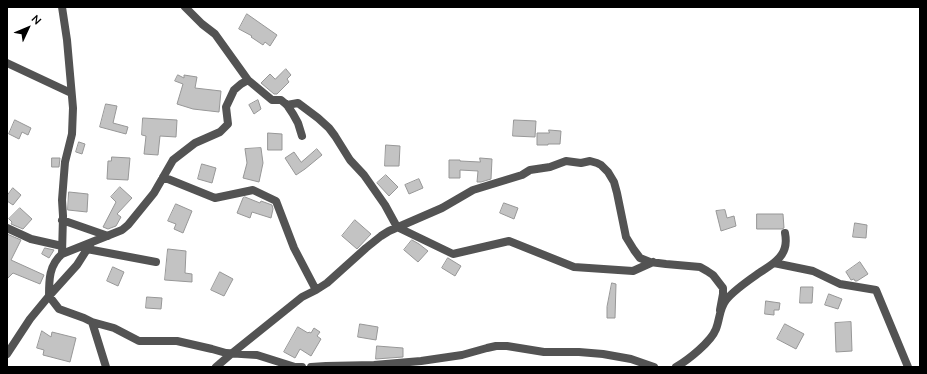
<!DOCTYPE html>
<style>
body{margin:0}
#map{position:relative;width:927px;height:374px;overflow:hidden;background:#fff;font-family:Mulish,sans-serif}
canvas{display:block}
.frame{position:absolute;inset:0;border:8px solid #000;pointer-events:none}
.north{position:absolute;left:8px;top:8px;width:40px;height:40px;-webkit-text-stroke:3px #fff;paint-order:stroke;rotate:46deg;font-size:11px;font-weight:700;line-height:16px;text-align:center;color:#000}
.north::after{content:'';display:block;margin:auto;width:14px;height:18px;background:#000;clip-path:polygon(50% 0,100% 100%,50% 72%,0 100%)}
</style>
<div id="map">
<canvas width="927" height="374"></canvas>
<div class="frame"></div>
<div class="north">N</div>
</div>
<script>
const c = document.querySelector('canvas').getContext('2d');
c.lineJoin = 'round';
function fillPath(path, color) { c.fillStyle = color; c.fill(path, 'evenodd'); }
function stroke(path, color, width, dash) { c.strokeStyle = color; c.lineWidth = width; c.lineCap = dash ? 'butt' : 'round'; c.setLineDash(dash || []); c.stroke(path); }
const building = new Path2D(`
 M247,14L277,35L270,46L265,42L263,45L251,37L252,36L239,29Z
 M286,69L291,75L287,79L289,82L277,94H274L261,83L270,74L275,79Z
 M178,75L184,78V75L197,77L195,88L221,91L219,112L193,109L177,104L183,84L175,81Z
 M258,100L261,109L254,114L249,105Z
 M106,104L117,106L113,123L128,127L126,134L100,127Z
 M143,118L177,120L176,137L160,136L158,155L144,154L146,136L142,135Z
 M15,120L31,128L28,135L22,132L19,139L9,134Z
 M514,120L536,121L535,137L513,136Z
 M549,130L561,131L560,144H548V145H537V133H549Z
 M268,133L282,134V150H268Z
 M79,142L85,144L82,154L76,152Z
 M386,145L400,146L399,166H385Z
 M261,148L263,163L259,182L243,178L247,163L245,149Z
 M317,149L322,155L305,169L296,175L285,158L294,152L301,162Z
 M112,157L130,158L128,180L107,179L108,161H111Z
 M52,158H60L59,167H52Z
 M480,158L492,159L491,179L481,182H477L478,171L460,170V178H449V160H460V161L480,162Z
 M202,164L216,168L212,183L198,179Z
 M386,175L398,187L389,196L377,183Z
 M419,179L423,188L409,194L405,185Z
 M120,187L132,198L117,214L121,217L116,226L108,229L103,227L116,202L111,197Z
 M13,188L21,195L13,205L7,201V196Z
 M69,192L88,194L87,212L68,210Z
 M245,197L260,203L261,201L272,205L273,209L271,218L252,212L250,218L237,213L243,198Z
 M504,203L518,208L514,219L500,213Z
 M176,204L192,211L183,233L174,229L176,224L168,221Z
 M20,208L32,219L23,229L11,224L12,222L9,219Z
 M725,210L727,218L734,216L736,226L721,231L716,211Z
 M757,214H783L784,228L782,229H757Z
 M355,220L371,234L357,249L342,236Z
 M855,223L867,225L866,238L853,237Z
 M7,234L21,240L11,260L44,275L40,284L13,273L7,279Z
 M412,240L419,244L428,251L418,262L404,250Z
 M45,248L54,250L49,258L42,254Z
 M168,249L186,251L185,273L192,274V282L165,280Z
 M448,258L461,266L455,276L442,268Z
 M860,262L868,274L857,281H855L854,279L851,280L846,272Z
 M113,267L124,272L118,286L107,281Z
 M220,272L233,279L224,296L211,290Z
 M612,283L616,284L615,318H607V307Z
 M801,287H813L812,303H800Z
 M829,294L842,299L838,309L825,305Z
 M147,297L162,298L161,309L146,308Z
 M766,301L780,303L779,310H774V315L765,314Z
 M851,322L852,351L836,352L835,323Z
 M360,324L378,327L376,340L358,337Z
 M785,324L804,334L796,349L777,339Z
 M298,327L308,333L309,332L311,333L314,328L320,332L317,336L321,339L311,356L300,349L295,358L284,352Z
 M42,331L51,337L52,332L76,338L70,362L43,355L44,350L37,348Z
 M377,346L403,348V357L376,359Z`);
fillPath(building, '#c3c3c3');
stroke(building, '#979797', 1);
stroke(new Path2D(`
 M185,7L202,24L215,34L248,80L272,100H281L287,105L293,114L298,123L302,136
 M7,63L71,93
 M287,105L298,103L318,118L329,128L335,136L350,160L364,175L385,205L397,227L453,254L509,241L574,267L633,271L653,262
 M163,177L215,198L253,190L276,201L294,248L316,290
 M62,220L108,236
 M7,228L31,239L62,246
 M91,243L77,265L49,296L59,309L84,318L92,322L114,328L139,341H177L212,349L226,353L257,355L295,367H302
 M87,249L156,262
 M62,254L122,230L128,225L154,193L173,160L195,143L220,132L228,124L226,107L234,90L241,84L248,80
 M774,263L813,271L840,284L876,290L908,367
 M92,322L106,367
 M7,354L30,319L49,296C49,280 49,265 62,254L63,216L62,200L65,162L72,134L73,108L67,40L62,7
 M216,367L231,354L302,297L316,290L327,283L366,248L381,236L389,231L442,208L473,190L522,175L530,170L550,167L566,161L581,163L590,161L597,163L601,165L608,172L614,182L617,193L626,237L634,250L640,258L650,262L666,264L700,267L707,271L713,275L723,288V294L720,310
 M311,367L326,366L374,365L421,361L462,355L487,348L496,346H507L544,352H579L603,354L631,359L654,367
 M676,367C688,360 711,342 716,329C720,319 719,309 726,300C734,290 749,280 759,273C765,269 772,265 777,260C785,253 787,243 785,233`), '#535353', 8);
</script>
